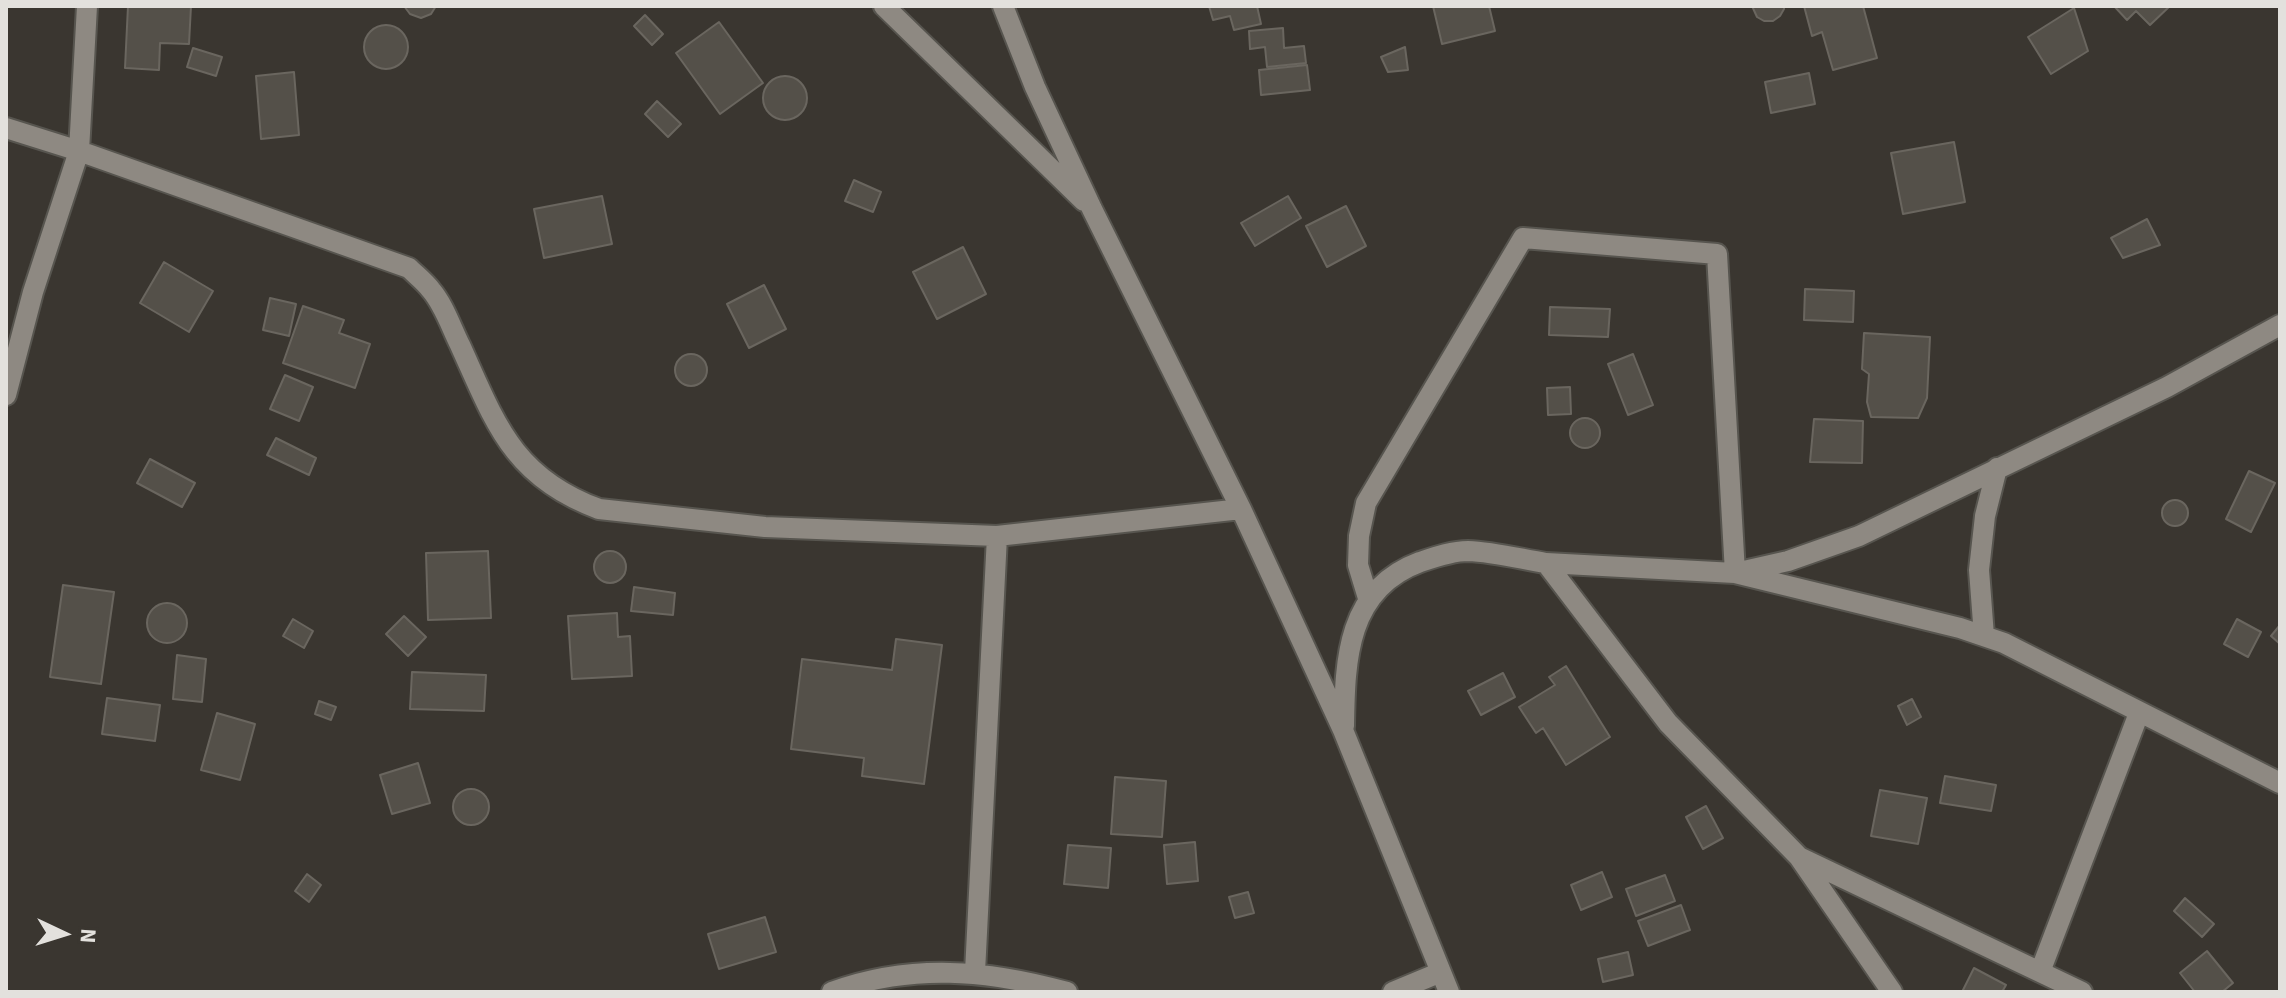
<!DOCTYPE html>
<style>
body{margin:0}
#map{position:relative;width:2286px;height:998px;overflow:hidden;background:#3a3630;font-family:"Source Sans 3",sans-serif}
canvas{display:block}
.frame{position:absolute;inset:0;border:8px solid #e3e1dd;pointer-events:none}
.north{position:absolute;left:24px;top:894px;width:80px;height:80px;-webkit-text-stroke:6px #3a3630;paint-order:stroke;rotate:94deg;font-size:22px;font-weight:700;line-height:32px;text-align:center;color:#e3e1dd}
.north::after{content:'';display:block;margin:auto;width:28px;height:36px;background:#e3e1dd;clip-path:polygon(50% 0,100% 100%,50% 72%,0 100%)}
</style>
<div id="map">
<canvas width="2286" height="998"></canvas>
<div class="frame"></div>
<div class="north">N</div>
</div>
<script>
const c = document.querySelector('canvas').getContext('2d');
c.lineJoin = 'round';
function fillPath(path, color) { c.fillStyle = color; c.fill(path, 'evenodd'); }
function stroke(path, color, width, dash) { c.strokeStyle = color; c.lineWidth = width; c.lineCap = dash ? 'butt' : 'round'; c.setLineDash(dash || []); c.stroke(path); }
const building = new Path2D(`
 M128,6H191L189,44L160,43L159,70L125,68Z
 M404,6H436L431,14L421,18L410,14Z
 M1209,6H1257L1261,24L1234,30L1230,16L1213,20Z
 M1433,6H1489L1495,31L1442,44Z
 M1752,6H1784V9L1780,16L1773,21H1764L1757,17Z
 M1804,6H1863L1877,58L1833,70L1822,32L1812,36Z
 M2114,6H2170L2150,25L2136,11L2127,20Z
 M2074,8L2088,51L2051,74L2028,37Z
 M645,15L663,34L652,45L634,26Z
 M719,22L763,83L720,114L676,53Z
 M364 47a22 22 0 1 1 44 0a22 22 0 1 1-44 0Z
 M1283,28L1284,48L1304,46L1306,63L1267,67L1265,47L1250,49L1249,31Z
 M1405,47L1408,70L1388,72L1381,57Z
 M193,48L222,57L216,76L187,67Z
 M1307,65L1310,90L1261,95L1259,70Z
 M294,72L299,135L261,139L256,76Z
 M1809,73L1815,104L1771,113L1765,82Z
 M763 98a22 22 0 1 1 44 0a22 22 0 1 1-44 0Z
 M657,101L681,124L668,137L645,114Z
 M1954,142L1965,202L1903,214L1891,153Z
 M854,180L881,192L873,212L845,201Z
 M602,196L612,244L544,258L534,209Z
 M1288,196L1301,218L1255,246L1241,223Z
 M1346,206L1366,246L1327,267L1306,226Z
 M2147,219L2160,245L2123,258L2111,238Z
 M963,247L986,294L937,319L913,272Z
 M164,262L213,291L189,332L140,303Z
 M764,285L786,329L749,348L727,304Z
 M1805,289L1854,291L1853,322L1804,320Z
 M270,298L296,304L289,336L263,330Z
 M303,306L344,320L339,333L370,344L355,388L283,363Z
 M1550,307L1610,309L1608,337L1549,335Z
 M1864,333L1930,337L1927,398L1918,418L1871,417L1867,402L1869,374L1862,369Z
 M1633,354L1653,405L1628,415L1608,364Z
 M675 370a16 16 0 1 1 32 0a16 16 0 1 1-32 0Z
 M285,375L313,387L299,421L270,409Z
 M1570,387L1571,414L1548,415L1547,388Z
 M1570 433a15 15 0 1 1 30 0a15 15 0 1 1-30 0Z
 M1814,419L1863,421L1862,463L1810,462Z
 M276,438L316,458L309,475L267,455Z
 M150,459L195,483L182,507L137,483Z
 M2249,471L2275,483L2251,532L2226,519Z
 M2162 513a13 13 0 1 1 26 0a13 13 0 1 1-26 0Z
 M488,551L491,618L428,620L426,553Z
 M594 567a16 16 0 1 1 32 0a16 16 0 1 1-32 0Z
 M63,585L114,592L101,684L50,677Z
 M634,587L675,593L673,615L631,611Z
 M147 623a20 20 0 1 1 40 0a20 20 0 1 1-40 0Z
 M617,613L618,637L630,636L632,676L572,679L568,616Z
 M404,616L426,637L408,656L386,634Z
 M293,619L313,631L304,648L283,636Z
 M2237,619L2261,632L2248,657L2224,644Z
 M2280,625V644L2271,636Z
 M896,639L942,645L924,784L862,776L864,758L791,749L802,659L892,670Z
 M177,655L206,659L202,702L173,699Z
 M1566,666L1610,737L1566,765L1543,728L1536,733L1519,707L1555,685L1549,677Z
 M412,672L486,675L484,711L410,709Z
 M1503,673L1515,697L1481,715L1468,691Z
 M107,698L160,705L155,741L102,734Z
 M1912,699L1921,717L1907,725L1898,706Z
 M319,701L336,707L331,720L315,714Z
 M217,713L255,724L240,780L201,770Z
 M418,763L430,803L392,814L380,775Z
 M1945,776L1996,785L1991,811L1940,803Z
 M1115,777L1166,781L1162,837L1111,834Z
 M453 807a18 18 0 1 1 36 0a18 18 0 1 1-36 0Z
 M1880,790L1927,798L1918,844L1871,836Z
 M1706,806L1723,838L1703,849L1686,817Z
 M1195,842L1198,881L1167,884L1164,845Z
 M1068,845L1111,848L1108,888L1064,884Z
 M1602,872L1612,897L1581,910L1571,885Z
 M307,874L321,885L309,902L295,891Z
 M1665,875L1675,901L1636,916L1626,889Z
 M1248,892L1254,913L1235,918L1229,897Z
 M2185,898L2214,924L2202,937L2174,911Z
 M1681,905L1690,930L1648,946L1638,921Z
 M765,917L776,952L719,969L708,934Z
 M2207,951L2233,983L2222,992H2195L2180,973Z
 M1628,952L1633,975L1603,982L1598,959Z
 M1974,968L2006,985L2002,992H1962Z`);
fillPath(building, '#545049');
stroke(building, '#6a665f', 2);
const minor = new Path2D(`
 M884,6L1084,201
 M1003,6L1035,87L1092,209L1241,509L1343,730L1449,992
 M6,128L79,151L409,268C416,275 425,282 431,290C444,305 451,327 460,345C495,422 512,477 599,509L765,527L997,536L1241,509
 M6,395L33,292L79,151L87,6
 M1546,563L1735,573L1788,561L1859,536L2167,387L2280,325
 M1368,598L1358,565L1359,536L1366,503L1523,238L1717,254L1735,573L1960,628L2004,643L2280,783
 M1984,636L1979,570L1985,516L1997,468
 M1344,726C1345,659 1347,589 1420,562C1435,557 1452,551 1468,551C1494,552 1521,559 1546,563L1668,723L1799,857L1892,992
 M1799,857L2082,992
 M975,972L997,536
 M2040,972L2139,713
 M832,992C911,963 988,970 1067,992
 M1393,992L1441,972`);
stroke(minor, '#57554f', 24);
stroke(minor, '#8e8982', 20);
</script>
